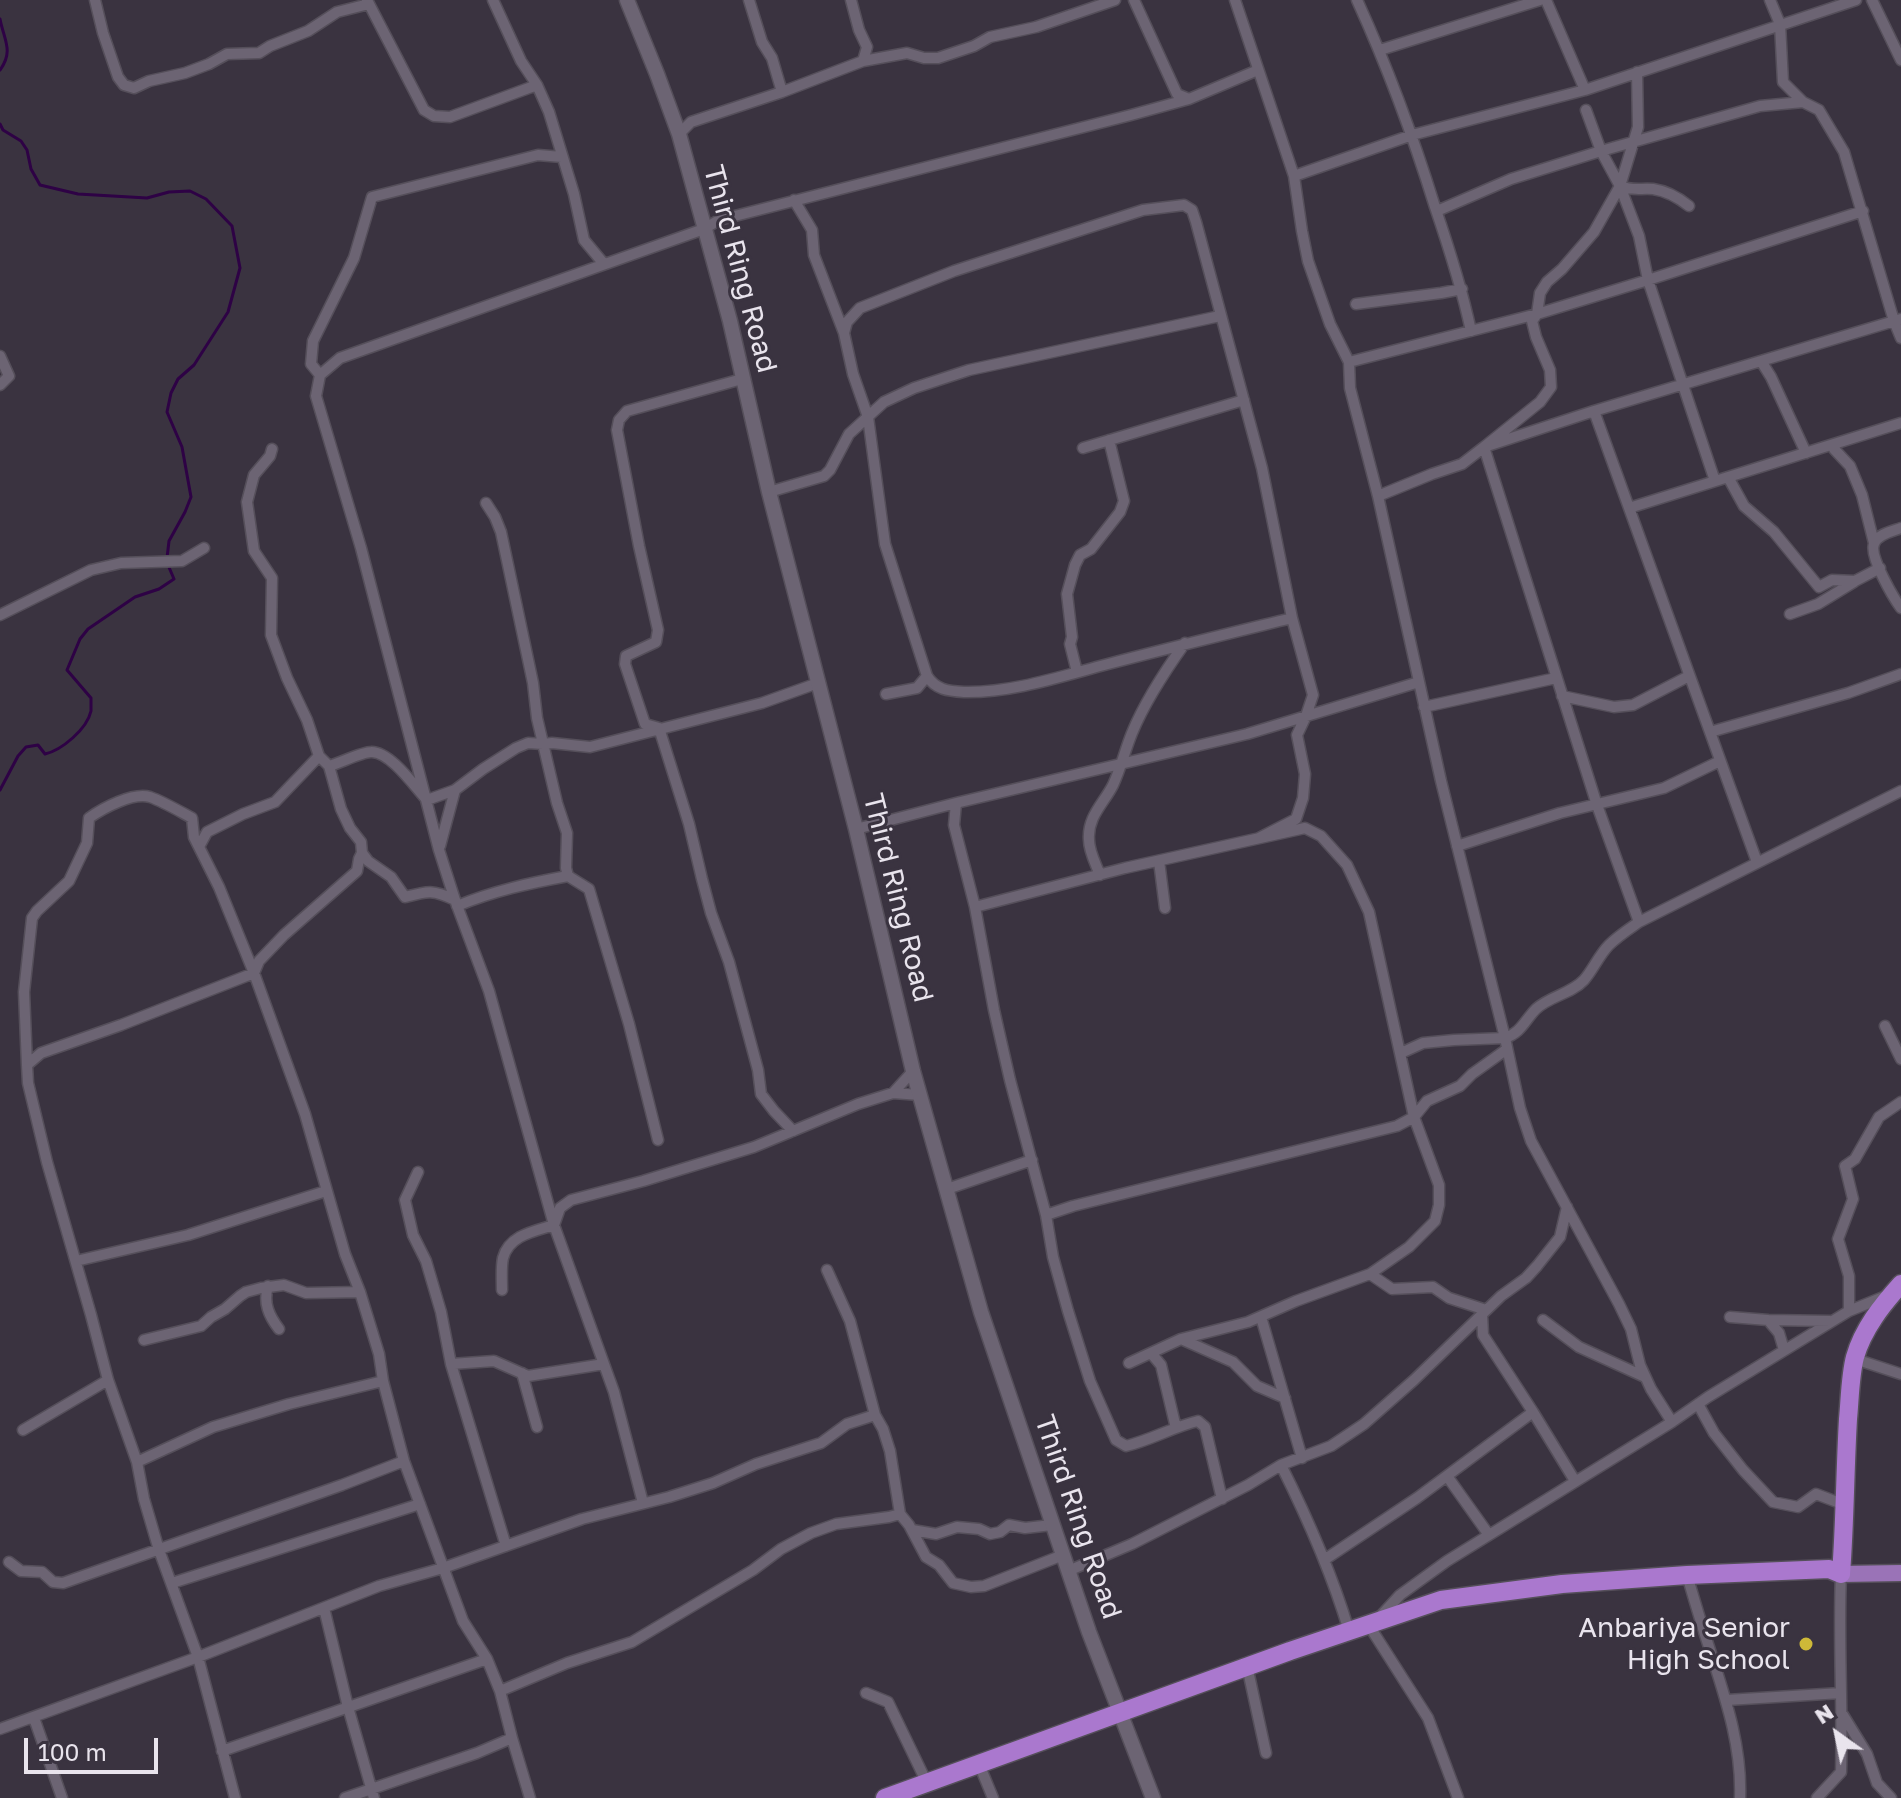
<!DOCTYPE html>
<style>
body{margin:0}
#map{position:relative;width:1901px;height:1798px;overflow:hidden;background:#3a3340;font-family:"Golos Text",sans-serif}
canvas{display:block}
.north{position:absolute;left:1797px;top:1694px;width:80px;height:80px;-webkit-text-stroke:6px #3a3340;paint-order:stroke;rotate:327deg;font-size:22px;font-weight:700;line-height:32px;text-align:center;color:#e9e4ed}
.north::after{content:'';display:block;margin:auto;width:28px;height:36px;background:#e9e4ed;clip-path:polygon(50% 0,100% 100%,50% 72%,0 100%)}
.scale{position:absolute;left:24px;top:1738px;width:134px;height:36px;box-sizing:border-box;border:4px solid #e9e4ed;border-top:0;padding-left:10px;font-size:24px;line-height:28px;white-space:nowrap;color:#e9e4ed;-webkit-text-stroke:6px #3a3340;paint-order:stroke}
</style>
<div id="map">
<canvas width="1901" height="1798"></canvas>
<div class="north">N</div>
<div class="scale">100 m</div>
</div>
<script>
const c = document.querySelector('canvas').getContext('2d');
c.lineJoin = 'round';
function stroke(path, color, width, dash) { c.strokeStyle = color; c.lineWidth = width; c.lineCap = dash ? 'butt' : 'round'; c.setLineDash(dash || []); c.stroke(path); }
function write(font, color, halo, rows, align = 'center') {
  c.font = font + ' "Golos Text",sans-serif'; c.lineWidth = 6; c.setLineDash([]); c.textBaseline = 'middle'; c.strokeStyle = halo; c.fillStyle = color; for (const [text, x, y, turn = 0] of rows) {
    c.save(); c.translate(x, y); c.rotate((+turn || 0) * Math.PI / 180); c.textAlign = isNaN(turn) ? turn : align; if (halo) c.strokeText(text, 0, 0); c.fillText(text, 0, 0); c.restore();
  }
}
stroke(new Path2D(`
 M0,19C4,40 14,51 0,70
 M0,124L3,130L21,141L27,150L31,169L40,185L78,194L147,198L169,192L190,191L206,199L232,226L240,268L228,312L194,365L178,379L171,393L167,412L182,447L191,497L185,512L169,541L167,558
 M0,790L18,756L26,747L38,745L45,754C62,750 87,729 91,711C91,707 91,703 91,698L67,670L80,639L88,629L135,597L159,589L174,579L168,565`), '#2e0245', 3);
const minor = new Path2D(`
 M95,0L103,33L118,77L124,85L134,88L149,81L185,73L209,64L227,54L259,53L270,46L308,31L337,12L369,4
 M367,0L424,110L434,116L450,117L537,85
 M493,0L521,61L537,85L549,112L574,194L584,240L604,264
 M749,0L762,42L772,58L782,92
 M851,0L859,30L867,47L863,61
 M1134,0L1177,94L1189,99
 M1235,0L1294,176L1302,231L1308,261L1330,324L1349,362L1350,388L1378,496L1441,781L1505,1038L1520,1108L1531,1141L1619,1304L1631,1329L1640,1365L1651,1389L1672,1422
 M1357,0C1388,68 1413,136 1435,207C1449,248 1462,289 1471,331
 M1546,0L1585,90
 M1770,0L1780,24L1783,82L1803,102
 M1872,0L1901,60
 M1380,50L1540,0
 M1637,72L1638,127L1620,186L1594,232L1562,269L1547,282L1540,293L1537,314L1532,321L1536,337L1550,370L1551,387L1540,402L1484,447L1597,805L1639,922
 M1586,110L1601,151L1620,186L1639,236L1648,280L1715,481
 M679,134L691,122L782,92L863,61L907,53L924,58H938L974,46L990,37L1036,27L1115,0
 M1294,176L1412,135L1585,90L1856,0
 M1620,186C1632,191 1641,188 1653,189C1667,191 1679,198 1689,206
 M794,200L812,230L814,255L844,333
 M1437,211L1511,179L1601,151L1760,106L1803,102L1819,110L1844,152L1894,321L1901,338
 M1356,304L1441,293L1462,289
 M0,356L9,376L0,385
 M1761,361L1771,377L1806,453
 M1349,362L1537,314L1648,280L1863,211
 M320,375L311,364L313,341L354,258L372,197L538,155L562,157
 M742,379L627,411L619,420L617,430L639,546L658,630L656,642L626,656L625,664L645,724L659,728L689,824L702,879L711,913L729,962L758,1070L761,1094L774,1111L793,1131
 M1594,411L1757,862
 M1083,448L1244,400
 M272,449L270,456L254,475L247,502L254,551L272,578L271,635L287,678L307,720L319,756L329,766L341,809L350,828L361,842L362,853L368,861L391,877L405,897C427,891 433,889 455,900
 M1834,449L1850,466L1862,495L1874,543
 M1728,477L1744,506L1774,532L1819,587L1832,580L1855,581L1880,568
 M769,492L824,476L830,470L849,434L884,402L914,388L969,370L1220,316
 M1378,496L1432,474L1462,464L1484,447L1594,411L1901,319
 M486,503L495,517L501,532L511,579L533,683L537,718L557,803L567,833L566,868L568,876L589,889L629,1024L658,1140
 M1629,508L1901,423
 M1901,528C1893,531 1877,534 1874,544C1869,556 1893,597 1901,608
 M1790,614L1818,604L1854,582
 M0,615L91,570L121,563L182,561L204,548
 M1077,672L1070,644L1072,637L1067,594L1075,565L1080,555L1091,549L1120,512L1124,501L1109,440
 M886,694L917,688L927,676
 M1562,696L1614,707L1633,705L1689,676
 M1424,707L1556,678
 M1710,732L1848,693L1901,674
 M329,766C340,763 362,752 371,752C390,751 415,787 427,800L455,790L483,769L516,748L528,743L543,744L552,743L590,747L762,703L818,683
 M956,803L954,825L975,907L994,1010L1010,1080L1046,1215L1053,1257L1068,1311L1090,1381L1116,1440L1126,1446C1151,1440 1173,1427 1198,1421L1205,1427L1222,1499
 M856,829L956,803L1247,734L1419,682
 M1259,838L1296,819L1303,798L1305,774L1297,735L1306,716L1313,695L1292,618C1231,633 1169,648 1108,664C1062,676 1012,693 964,692C948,691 936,690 927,676L885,544L868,417L853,374L844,333L847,322L860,308L954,271L1143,210L1184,205L1192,210L1196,222L1262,468L1292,618
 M200,845L207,832L243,814L275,802L319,756
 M440,846L455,790
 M1457,846L1560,813L1664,788L1720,761
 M1159,861L1165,908
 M1100,875C1096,864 1089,852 1089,840C1087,817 1104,803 1113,785C1121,768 1125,750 1132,733C1145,701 1165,671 1185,643
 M457,906C493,891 530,883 568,876
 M975,907L1125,868L1305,828L1321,836L1347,865L1369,912L1414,1117L1397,1126L1073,1206L1046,1215
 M1885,1026L1901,1059
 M1401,1053L1423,1043L1454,1040L1505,1038C1521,1033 1525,1020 1536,1009C1550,996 1571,994 1584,980C1593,970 1599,955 1609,945C1618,936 1629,929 1639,922L1901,791
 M27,1065L24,992L32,918L37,911L69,881L87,843L89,818C103,808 133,792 150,797C164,802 179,811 192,818L194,837L219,887L254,973L305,1114L345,1254L360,1292L379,1354L383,1381L404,1461L463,1621L487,1659L500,1691L512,1738L477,1753L345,1798
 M893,1093L913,1071
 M418,1172L405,1200L413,1235L426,1261L441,1312L451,1364L506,1546
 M947,1189L1032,1160
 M76,1261L188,1235L326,1191
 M827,1270L850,1321L875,1415L883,1429L890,1451L900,1514L909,1525L926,1557L939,1565L953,1583L971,1587L984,1586L1063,1555
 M1370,1274L1392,1289L1433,1287L1449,1298L1486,1310
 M268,1286C263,1303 269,1316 279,1329
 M502,1290C502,1280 501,1267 503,1258C509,1235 535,1231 554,1225L560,1208L571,1200L643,1181L754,1147L858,1104L893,1093L920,1095
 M1849,1311V1276L1838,1239L1853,1199L1845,1166L1855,1159L1879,1117L1901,1102
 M1482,1314L1483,1335L1533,1412L1575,1481
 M1261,1317L1302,1458
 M1730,1317L1768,1320L1779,1333L1784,1350
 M1543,1320L1579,1347L1645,1377
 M1768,1320L1830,1321
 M1181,1339L1233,1362L1257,1386L1285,1398
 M144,1340L201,1326L211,1317L225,1309L240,1296L246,1292L261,1288L284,1285L306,1293L360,1292
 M1151,1353L1161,1365L1176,1428
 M1855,1359L1901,1374
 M1129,1363L1181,1339L1248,1322L1296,1301L1370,1274L1409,1247L1435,1221L1439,1205V1185L1414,1117L1427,1101L1460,1086L1472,1074L1507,1049
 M451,1364L494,1361L528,1376L604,1364
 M522,1373L537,1427
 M1698,1404L1714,1433L1743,1470L1773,1502L1798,1507L1816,1494L1845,1505
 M23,1430L108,1380
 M137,1462L213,1427L289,1404L383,1381
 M1281,1465C1308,1519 1332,1574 1349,1631
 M1447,1476L1489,1535
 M643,1503L614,1392L554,1225L489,991L455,900L439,850L361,548L316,396L320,375L340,358L704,229L719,220L1131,115L1189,99L1258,70
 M912,1530L936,1534L957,1527L979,1529L990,1534L1000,1532L1009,1525L1025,1528L1052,1525
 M1324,1560L1417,1498L1533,1412
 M9,1562L21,1571L42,1572L53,1582L63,1583L342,1485L404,1461
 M1068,1571L1132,1544L1248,1485L1281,1465L1331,1446L1364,1424L1414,1380L1501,1296L1526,1278L1537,1266L1560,1237L1567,1207
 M1687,1575C1694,1599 1701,1623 1709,1647C1725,1697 1742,1745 1740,1798
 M172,1583L420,1504
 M324,1608L348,1707L374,1798
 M1378,1619L1400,1595L1447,1561L1672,1422L1708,1397L1849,1311L1886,1296
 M1368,1624L1428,1718L1458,1798
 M1247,1666L1266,1753
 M500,1691L567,1663L632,1642L753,1570L781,1549L811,1533L836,1524L889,1517L900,1514
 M866,1693L888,1702L927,1783
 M1727,1700L1841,1693
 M1843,1715L1867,1754L1877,1783L1891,1798
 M34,1718L62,1798
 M0,1729L198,1657L379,1586L443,1568L582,1519L669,1497L713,1483L756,1464L821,1443L847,1424L875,1415
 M512,1738L530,1798
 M222,1751L487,1659
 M979,1764L993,1798
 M235,1798L198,1657L159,1550L144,1499L137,1462L108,1380L91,1315L47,1162L28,1083L27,1065L41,1053L121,1025L254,973L259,961L284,935L357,871L359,859L362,853
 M1817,1798L1841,1772C1843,1706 1838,1640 1841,1574`);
const tertiary = new Path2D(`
 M627,0L657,74L679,134L730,321L769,492L856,829L913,1071L981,1312L1089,1632L1153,1798`);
const primary = new Path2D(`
 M1841,1574L1901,1573`);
const trunk = new Path2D(`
 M885,1798L1290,1651L1441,1600L1562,1584L1687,1575L1829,1569L1841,1574C1845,1522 1845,1470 1848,1419C1850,1399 1850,1376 1855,1357C1863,1329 1882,1305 1901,1284`);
stroke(minor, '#554f5a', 13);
stroke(tertiary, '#554f5a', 17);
stroke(primary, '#554f5a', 19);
stroke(trunk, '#554f5a', 21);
stroke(minor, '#6c6473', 10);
stroke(tertiary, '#6c6473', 14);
stroke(primary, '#9a73b7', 16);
stroke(trunk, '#aa78ce', 18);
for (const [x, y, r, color] of [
 [1806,1644,8,"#ceb938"]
]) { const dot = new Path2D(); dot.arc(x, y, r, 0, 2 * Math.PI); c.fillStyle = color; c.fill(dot); stroke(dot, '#3a3340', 3); }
write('28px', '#e9e4ed', '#3a3340', [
 ["Third Ring Road",740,269,75],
 ["Third Ring Road",898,898,76],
 ["Third Ring Road",1078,1517,71]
]);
write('28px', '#e9e4ed', '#3a3340', [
 ["Anbariya Senior",1790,1628],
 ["High School",1790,1660]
], 'right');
</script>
